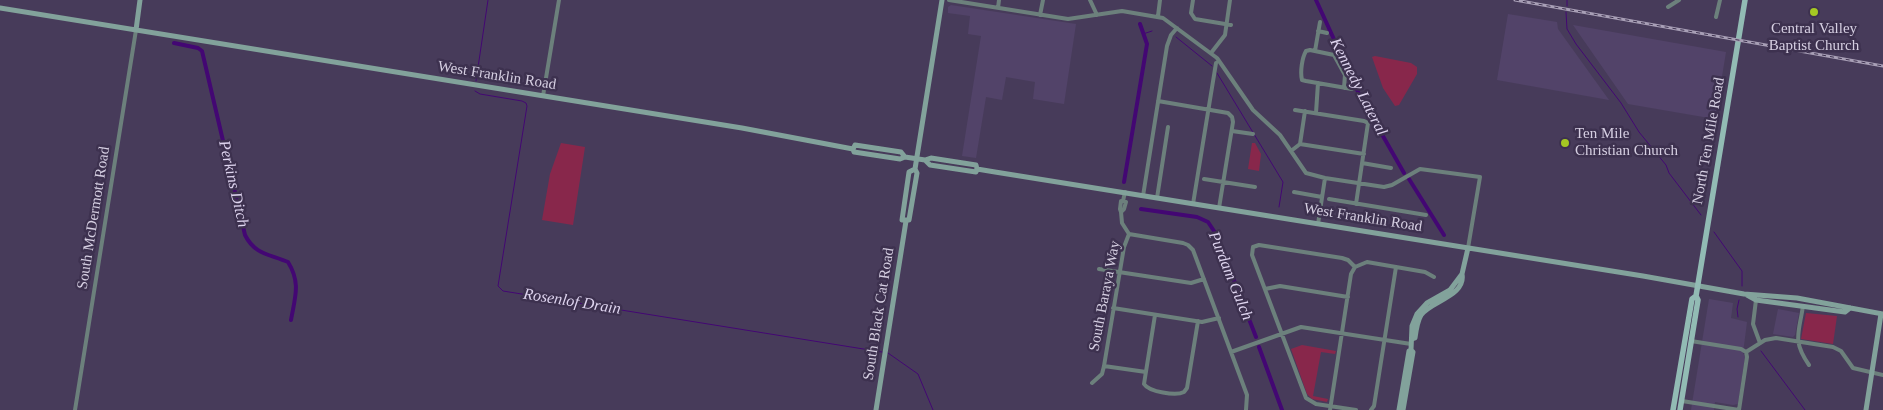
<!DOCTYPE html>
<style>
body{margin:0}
canvas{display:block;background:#473b5a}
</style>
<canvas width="1883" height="410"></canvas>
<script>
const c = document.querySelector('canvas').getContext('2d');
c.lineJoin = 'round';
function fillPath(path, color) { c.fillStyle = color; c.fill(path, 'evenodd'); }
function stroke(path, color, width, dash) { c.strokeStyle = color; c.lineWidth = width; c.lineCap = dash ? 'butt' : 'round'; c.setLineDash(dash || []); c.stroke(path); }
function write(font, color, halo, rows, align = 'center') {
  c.font = font + ' Georgia,serif'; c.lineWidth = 5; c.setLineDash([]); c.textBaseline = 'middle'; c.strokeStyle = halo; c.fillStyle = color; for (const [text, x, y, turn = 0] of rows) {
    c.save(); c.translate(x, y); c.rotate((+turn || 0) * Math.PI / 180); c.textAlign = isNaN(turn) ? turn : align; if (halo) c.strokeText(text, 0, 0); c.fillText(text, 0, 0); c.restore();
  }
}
fillPath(new Path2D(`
 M951,5L1076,24L1064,104L1033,99L1035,82L1006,77L1002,100L986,97L976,158L962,156L981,36L968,34L970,16L948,13V7Z
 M1508,14L1557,22L1558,29L1609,100L1497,80Z
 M1573,25L1726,52L1715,119L1628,104Z
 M1709,299L1733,303L1731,318L1747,322L1743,353L1745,357L1738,404L1733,405L1715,402L1714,410H1691Z
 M1778,309L1799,313L1795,335L1793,337L1773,334Z`), '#524369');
fillPath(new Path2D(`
 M1375,56L1411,63L1417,67V74L1399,105L1395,106L1383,88L1372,57Z
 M561,143L585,147L573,225L542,220L550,174Z
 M1252,143H1255L1261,154L1259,171L1248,169Z
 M1806,313L1837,316L1833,344L1801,339Z
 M1302,345L1336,351L1335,354L1321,352L1313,396L1328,399L1327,402L1312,399L1307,394L1291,349Z`), '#88274b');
stroke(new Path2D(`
 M1567,6V0
 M1566,12L1567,29L1576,44L1621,103L1639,132L1666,165L1669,173L1701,215
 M1143,34L1152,31
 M1176,37L1212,66
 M1217,73L1283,182L1279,207
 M476,81L488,0
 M475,91L480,94L522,101L526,103L527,106L498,286L503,291L882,352
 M1714,232L1742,271V286
 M1738,317L1737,309L1739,300
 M1761,351L1805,410
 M888,353L918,374L933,410`), '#430773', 1);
stroke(new Path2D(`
 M1316,0L1359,94L1404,173
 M174,43L198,48L202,51L245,235C255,255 270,254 288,262C301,283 295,297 291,320
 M1409,179L1444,235
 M1124,182L1147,44L1140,24
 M1141,209L1197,217L1208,222L1216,234L1256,337
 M1259,347L1282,410`), '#430773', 4);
stroke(new Path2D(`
 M949,0L1068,19L1122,11L1163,18L1217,58L1253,110L1280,135L1306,173L1325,178L1384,187L1392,185L1420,169L1480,177L1468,248
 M1090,0L1097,15
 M1193,0L1191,13L1195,19L1231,25
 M1668,7L1679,0
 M998,8L999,0
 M1040,15L1043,0
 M1158,16L1160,0
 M1716,17L1720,0
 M1318,31L1327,33
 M1315,51L1320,22
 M1211,53L1225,35L1230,0
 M1344,88L1345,75L1334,55L1310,50L1306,51C1302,58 1300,72 1302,80L1306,81L1352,89
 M543,96L559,0
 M1158,101L1228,113L1232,117L1233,122L1219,208
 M1295,110L1364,121L1368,123L1356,204
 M1316,113L1318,83
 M1232,131L1253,134
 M1300,144L1364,154
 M1291,151L1300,144L1305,111
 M1362,163L1391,168
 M1204,179L1255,187
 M1294,192L1322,197
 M1143,196L1167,46L1171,35L1177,28
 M1157,198L1168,127
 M1329,199L1426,215
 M1123,201L1126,202L1124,209L1121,212L1120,209L1121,201H1123L1125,192
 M1193,204L1216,63
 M1318,224L1325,178
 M1129,234L1183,243L1188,245L1193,250L1247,395L1246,410
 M1099,269L1191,283L1204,279
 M1265,289L1280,286L1348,297
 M1756,300L1753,324L1760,343
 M1803,306C1799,333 1792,341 1809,365
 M1113,308L1202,322L1219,318
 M1155,315L1144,384C1149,392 1176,396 1184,392L1187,388L1198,321
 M1691,341L1741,349L1746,352L1765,340L1776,338L1833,347L1841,351L1853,368L1883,375
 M1231,352L1301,327L1411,344
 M1104,366L1146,372
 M1092,383L1102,374L1104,366L1124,247L1129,234L1122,223L1121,212
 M1682,401L1739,410
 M75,410L136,30
 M1330,410L1351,274L1355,267
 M1356,410L1316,404L1306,398L1252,255L1253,247L1259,245L1342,258L1348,260L1355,267L1367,262L1425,272L1434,277
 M1371,410L1374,406L1396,267
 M1739,410L1747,357L1746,352`), '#6c807c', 4);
stroke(new Path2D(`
 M0,8L742,128L853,149
 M136,30L140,0
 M905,157L901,152L855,145L853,149L854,152L900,159L905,157L925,160
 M915,169L909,172L902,220H909L917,173L915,169L942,0
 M977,169L976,172L930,165L925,160L931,158L976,165L977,169L995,172L1643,276L1744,294L1797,298L1883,314
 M1462,274L1468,248
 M1747,295L1756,300L1845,312L1850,308
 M876,410L906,221
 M1399,410L1409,351L1411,350L1412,326L1417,314L1427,303L1450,290L1462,274C1466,296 1431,301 1421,315C1417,322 1416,330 1415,338L1412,339
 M1403,410L1413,352L1411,350
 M1866,410L1881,314`), '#82a29b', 5);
stroke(new Path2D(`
 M1673,410L1692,299L1696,296
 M1680,410L1698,300L1696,296L1745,0`), '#92bbb4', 5.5);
const rail = new Path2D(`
 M1515,0L1883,66`);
stroke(rail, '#a89fb6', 3);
stroke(rail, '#3d314f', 1, [4]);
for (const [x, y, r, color] of [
 [1814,12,5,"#a5c823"],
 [1565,143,5,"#a5c823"]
]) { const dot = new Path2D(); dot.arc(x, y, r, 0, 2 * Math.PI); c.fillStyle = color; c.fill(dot); stroke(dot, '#3d314f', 2); }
write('15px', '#d6cfe2', '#3d314f', [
 ["Central Valley",1814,29],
 ["Baptist Church",1814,46],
 ["Ten Mile",1575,134,"left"],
 ["Christian Church",1575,151,"left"]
]);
write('15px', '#d6cfe2', '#3d314f', [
 ["West Franklin Road",497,76,9],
 ["North Ten Mile Road",1709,141,-80],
 ["South McDermott Road",94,218,-81],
 ["West Franklin Road",1363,218,9],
 ["South Baraya Way",1105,296,-79],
 ["South Black Cat Road",879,314,-81]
]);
write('italic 16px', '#ded4ef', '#3d314f', [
 ["Kennedy Lateral",1358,87,63],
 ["Perkins Ditch",233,184,77],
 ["Purdam Gulch",1230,276,68],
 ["Rosenlof Drain",572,302,9]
]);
</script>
